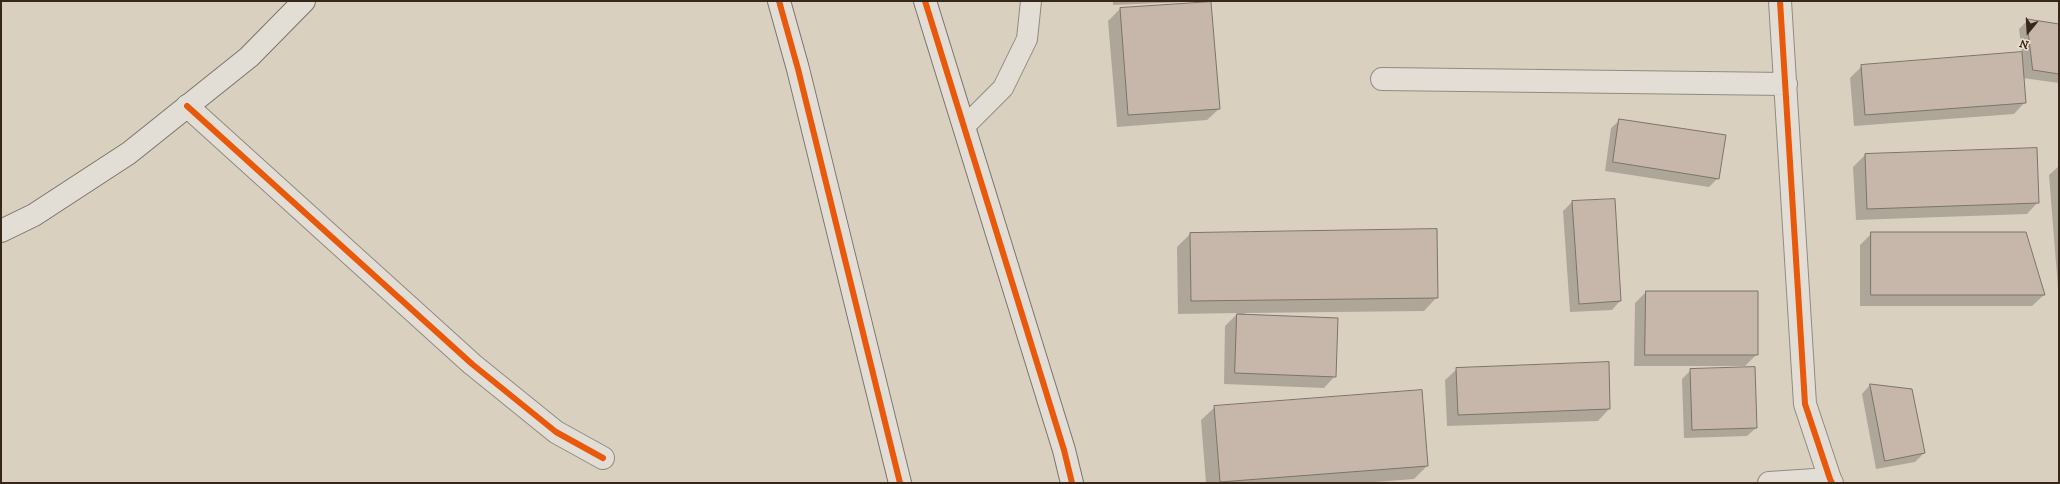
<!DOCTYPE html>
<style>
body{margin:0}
#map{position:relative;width:2060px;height:484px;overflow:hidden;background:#dad0c0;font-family:"IM FELL DW Pica",serif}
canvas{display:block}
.frame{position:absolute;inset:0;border:2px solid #37261a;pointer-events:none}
.north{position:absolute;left:2008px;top:12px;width:40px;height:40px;-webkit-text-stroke:3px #ede2d0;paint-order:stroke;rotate:198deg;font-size:11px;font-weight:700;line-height:16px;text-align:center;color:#37261a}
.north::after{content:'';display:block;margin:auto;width:14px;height:18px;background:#37261a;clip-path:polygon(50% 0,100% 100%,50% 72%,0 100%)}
</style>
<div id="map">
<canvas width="2060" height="484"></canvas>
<div class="frame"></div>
<div class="north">N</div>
</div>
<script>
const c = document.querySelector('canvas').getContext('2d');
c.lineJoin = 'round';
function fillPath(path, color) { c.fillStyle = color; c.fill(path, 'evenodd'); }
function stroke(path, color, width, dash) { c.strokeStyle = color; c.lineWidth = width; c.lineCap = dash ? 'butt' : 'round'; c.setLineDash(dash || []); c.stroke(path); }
fillPath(new Path2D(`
 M1113,1H1204L1113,5Z
 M1210,3L1219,109L1207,120L1117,127L1108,21L1120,9Z
 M2028,20L2059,25V83L2023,78L2025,102L2014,114L1854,126L1850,78L1862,66L2022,53L2019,29Z
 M1620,120L1718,178L1709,187L1605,171L1611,128Z
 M2036,149L2038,202L2027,214L1856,220L1853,167L1865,155Z
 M2058,167H2059L2058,288L2049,175Z
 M1614,200L1620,301L1612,310L1570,312L1563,211L1572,202Z
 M1872,233L2044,295L2032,306H1860V245Z
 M1190,234L1437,297L1424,311L1244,313L1335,376L1324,388L1224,384L1225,326L1238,313L1178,314L1177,247Z
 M1646,292L1757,354L1745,366H1634L1635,303Z
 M1608,363L1609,409L1598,421L1447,426L1445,380L1457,369Z
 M1691,370L1756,428L1747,436L1684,438L1682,379Z
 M1870,385L1911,390L1924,453L1915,462L1876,469L1862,394Z
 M1215,407L1427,466L1414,479L1363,483H1206L1201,420Z`), '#0003');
const building = new Path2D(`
 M1211,2L1220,109L1128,115L1120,8Z
 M2027,19L2059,24V74L2033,70Z
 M2022,52L2026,103L1865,115L1861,65Z
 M1619,119L1726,135L1719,179L1613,162Z
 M2037,148L2039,203L1867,209L1865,154Z
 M1615,199L1621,301L1579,304L1572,201Z
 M1437,229L1438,298L1191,301L1190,233Z
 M1871,232H2026L2045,295H1871Z
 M1646,291H1758V355H1645Z
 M1237,314L1338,318L1336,377L1235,373Z
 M1609,362L1610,409L1458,415L1456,368Z
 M1755,367L1757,428L1692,430L1690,369Z
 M1870,384L1912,389L1925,453L1885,461Z
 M1422,390L1428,466L1220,482L1214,406Z`);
fillPath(building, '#c6b7aa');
stroke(building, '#7b746a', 1);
const lane = new Path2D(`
 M964,127L1003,88L1027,39L1031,1`);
const street = new Path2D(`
 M1780,1L1805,404L1830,479L1832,483
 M1382,79L1786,84
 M187,106L472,364L556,432L603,458
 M1769,483L1830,479`);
const secondary = new Path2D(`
 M779,1L798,69L900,483
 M925,1L1064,450L1072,483
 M1,231L34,215L129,153L249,57L304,1`);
stroke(lane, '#928a80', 22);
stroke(street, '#928a80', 24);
stroke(secondary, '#7b746a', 24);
stroke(lane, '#e2ded5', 20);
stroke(street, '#e2ded5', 22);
stroke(secondary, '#e2ded5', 22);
stroke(new Path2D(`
 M779,1L798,69L900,483
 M925,1L1064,450L1072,483
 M1780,1L1805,404L1830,479L1832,483
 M187,106L472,364L556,432L603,458`), '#e8590c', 6);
</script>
